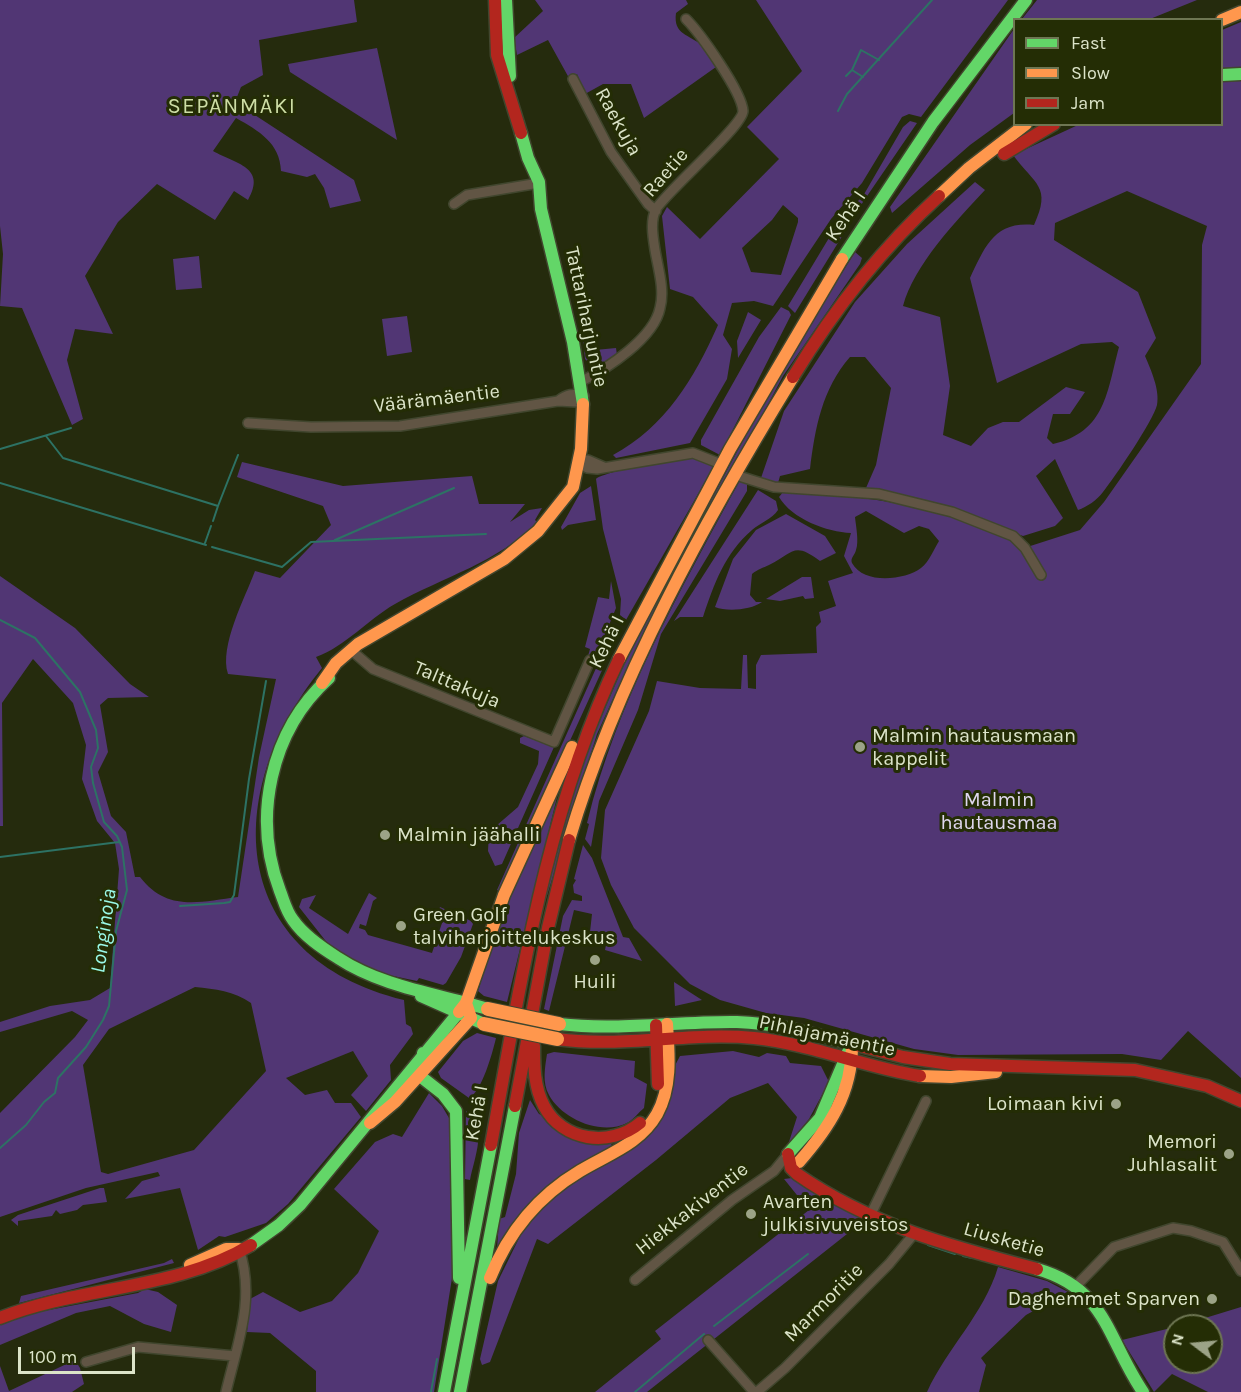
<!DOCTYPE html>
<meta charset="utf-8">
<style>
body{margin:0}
#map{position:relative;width:1241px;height:1392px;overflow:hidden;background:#252b0d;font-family:Karla,sans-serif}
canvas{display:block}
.legend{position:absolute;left:1013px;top:18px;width:210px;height:108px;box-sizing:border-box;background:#242d05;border:2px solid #6e7653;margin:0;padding:8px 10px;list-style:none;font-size:18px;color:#dce4c9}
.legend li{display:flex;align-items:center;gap:12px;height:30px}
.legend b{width:30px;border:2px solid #6e7653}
.north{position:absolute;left:1163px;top:1314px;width:60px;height:60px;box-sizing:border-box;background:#242d05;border:2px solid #6e7653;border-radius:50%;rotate:286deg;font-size:16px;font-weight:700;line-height:24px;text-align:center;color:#dce4c9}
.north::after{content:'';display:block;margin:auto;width:21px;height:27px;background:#9ca387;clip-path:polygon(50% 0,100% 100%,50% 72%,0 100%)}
.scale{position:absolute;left:18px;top:1347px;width:117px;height:27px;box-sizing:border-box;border:3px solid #dce4c9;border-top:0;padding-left:8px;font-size:18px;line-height:21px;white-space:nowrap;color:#dce4c9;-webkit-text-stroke:4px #242d05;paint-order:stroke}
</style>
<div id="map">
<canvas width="1241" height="1392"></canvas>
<ul class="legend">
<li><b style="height:8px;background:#63d668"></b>Fast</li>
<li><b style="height:8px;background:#ff974d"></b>Slow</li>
<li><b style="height:8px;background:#b3261e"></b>Jam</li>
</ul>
<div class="north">N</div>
<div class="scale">100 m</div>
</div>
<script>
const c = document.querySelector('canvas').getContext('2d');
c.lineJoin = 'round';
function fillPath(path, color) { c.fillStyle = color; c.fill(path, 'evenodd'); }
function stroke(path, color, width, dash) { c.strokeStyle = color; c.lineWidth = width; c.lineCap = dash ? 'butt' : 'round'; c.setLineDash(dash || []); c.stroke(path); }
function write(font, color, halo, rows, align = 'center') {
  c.font = font + ' Karla,sans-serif'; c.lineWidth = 6; c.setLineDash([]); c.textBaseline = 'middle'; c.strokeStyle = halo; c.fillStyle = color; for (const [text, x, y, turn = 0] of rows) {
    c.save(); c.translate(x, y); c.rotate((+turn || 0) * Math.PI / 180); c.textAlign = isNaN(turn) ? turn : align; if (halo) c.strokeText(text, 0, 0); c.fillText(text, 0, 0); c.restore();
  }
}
fillPath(new Path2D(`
 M0,0H354L357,22L259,40L263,75L241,87L235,102L354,180L361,201L330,208L324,188L315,174L307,177L281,171C280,143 259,131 236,118L213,151C236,164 267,167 248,200L234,191L215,220L157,184L118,222L85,276L113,334L75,329L67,360L83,419L72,425L22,308L0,306L3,254L0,226Z
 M535,0H686L688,4L676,13C673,35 689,34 703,46C708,51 712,60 716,67L644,118L631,84H603L585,94L577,74L569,78L548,40L517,55L514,38L543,11Z
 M756,0H1008L921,117L909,114L902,117L862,183L831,219L773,306L754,301L732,303L723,335L732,349L727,379L690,443L616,458L613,455C665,427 694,379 718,325L693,297L670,289L662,216L667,207L700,239L779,159L747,127L802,71ZM783,205L798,218V222L781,275L751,272L742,248L772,220Z
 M1037,0H1197L1150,19H1022Z
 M1241,22V69L1222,70V30Z
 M1014,29V113L970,145L892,213L890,207Z
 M377,48L397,140L290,72L288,64Z
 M1241,80V1078L1188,1031L1161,1060L1122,1054L958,1055L914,1049L804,1018L766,1013L720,1000L690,984L634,928L611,885L601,858L605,810L649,711L657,681L700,688L741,689L743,655H747L748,688L756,689V665L761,655L817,653L816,627L821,622L819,612L836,606L828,581L853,573L844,556L851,533C827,532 792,519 779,497L783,492C846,494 973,506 1021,549L1080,530L1104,502L1201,364L1202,245L1207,226L1127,191L1055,223L1054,240L1138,292L1156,338L1145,356C1151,370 1160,390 1157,405C1153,421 1115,477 1103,492C1097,500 1087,507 1078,510L1055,459L1036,476L1063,518L1055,526L1023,536L945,506L866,488L876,465L891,388L865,357H850C822,389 815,428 810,469L780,476L778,483L761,478L784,411L855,302L907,244L975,182L985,190C956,221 914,265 903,306L940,317L950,386L943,435L971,446L988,428L1003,422H1019L1066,387L1085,392L1070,414H1053L1047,438L1053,444C1106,432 1107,391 1119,347L1112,342L1081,344L997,383L970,278C985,247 994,221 1034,225C1052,186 1035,185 1013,155L1078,125L1222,124V82ZM866,511L904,533L919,526L929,529L939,541C934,549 929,562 921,568C905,580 864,585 852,563C850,558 855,555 856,550C859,541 856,527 855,517Z
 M910,121L917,123L863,202L795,313L788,306L841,218L863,196L903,127Z
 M855,252L862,258L860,264L783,376L618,688L597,734L536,931L581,764L627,657L777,377Z
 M199,256L202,288L176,290L173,259Z
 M781,307L789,311L791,315L720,455L701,445V440L759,337Z
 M748,312L761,320L738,358L737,341Z
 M407,316L412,352L387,356L382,319Z
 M583,338L595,350L616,348L617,355L595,369L585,359Z
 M689,456L714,466L626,620L620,615L621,599L603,529L596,479C603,472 675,458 689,456Z
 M242,462L343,486L472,476L479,504H525L510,522L529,510L542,508L535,520L537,522C499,562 443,577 395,604C367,620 346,646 316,657L322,668C220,793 228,957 404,1000L406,1024L411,1027L413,1034L390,1065L391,1080L366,1111L351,1095L368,1076L353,1051L286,1078L305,1095L327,1090L335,1103H351L361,1117L288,1204L266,1223L225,1237L219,1236L198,1250L180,1188L125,1199L142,1181L160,1176L158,1172L86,1188L0,1217V1113L75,1037L88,1020L72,1011L0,1032V1022L50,1006L90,1000L110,988L119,869L115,843L97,821L82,779L86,745L73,703L33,659L2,703L3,826H0V576L75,628L130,684L149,697L108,698L100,705L108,752L98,772L111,816L126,832L135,877H140C167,912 199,902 238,897L259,757L276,679L228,674C219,646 245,598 255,571L280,578L331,525L323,506L237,477ZM195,987C215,989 234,991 251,1003L266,1071L194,1150L108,1174L101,1172L83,1065L109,1029Z
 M740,480L747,484V491L661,634L638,710L599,801L591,847L585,839L589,824L587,823C617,700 680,591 740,480Z
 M591,486L596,520L568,525L562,530L561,527L580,493Z
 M758,490L776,501L778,510C772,519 760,523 752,530C725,553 714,584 703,617H680L674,621Z
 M786,514L825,536L836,553L820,561C793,541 794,553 769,565C763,568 758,569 752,574L750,595L756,602H762C751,610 727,612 715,607L733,559L756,530Z
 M802,577H811L814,598L805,599L803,596L780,601L766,599Z
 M611,581L616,608L595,659L588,656L590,649L585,647L598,597L609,599Z
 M597,666H604L507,879L499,891L497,890Z
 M524,736L554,747L502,864L495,866L488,851L489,832L518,807L538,764L539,751L520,743V738Z
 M558,793L507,1002L484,996L478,991L502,914Z
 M583,845L592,858L623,937L629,938L642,961L605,950L606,945L589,941L592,914L574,910L549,1011L544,1009L563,916L572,900L582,901V896L574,893L573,885L576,880L574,879Z
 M369,893L377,898L373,901L366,926L360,924L359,928L365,930L368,935L432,953L443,920L437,915L440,907L471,921L473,924L461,957L446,983L443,985L419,978L417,981L379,973L332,949L299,907L302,899L316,895L309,908L348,934Z
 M674,982L702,1000L675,1006Z
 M477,1033L496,1038C493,1051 482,1092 469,1098L441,1078L438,1072L463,1041Z
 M733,1051L759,1057L767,1053L786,1056L790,1063L821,1066L829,1082L809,1119L788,1145L797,1117L768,1083L730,1098L656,1160L548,1244L537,1239L490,1362L482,1365L480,1359L498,1281L525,1226L563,1189L631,1148L680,1056Z
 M554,1052L635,1061L634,1077L647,1084L644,1108C639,1112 633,1120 627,1123C601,1136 562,1119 549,1095C542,1083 545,1067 547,1054Z
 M429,1093L442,1106L449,1118L455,1259L434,1392H316V1371L270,1333L247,1332L250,1299L263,1292L300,1312L332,1301L358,1273L379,1231L334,1189L375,1142L393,1134L402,1137Z
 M530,1100L539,1114L611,1144L614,1148L594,1159L497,1250L499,1219L505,1217L516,1174L519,1133Z
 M466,1111C489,1124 474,1159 470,1180L465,1179Z
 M792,1178L830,1203L866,1219L647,1392H595L661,1339L655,1331L809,1210L784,1179Z
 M100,1188H104L107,1202L83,1205L77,1210L60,1214L56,1210L52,1216L18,1221V1226L11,1220L18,1215Z
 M172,1259L174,1263L19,1303L21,1296L164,1263Z
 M998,1267L1047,1281L1068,1292L1026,1315L981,1358L986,1365L979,1392H927C947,1348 984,1314 998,1267Z
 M145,1289L158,1292L177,1305L171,1332L144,1324L110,1306L76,1313L0,1345V1325L33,1313L138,1293Z
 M1241,1307V1392H1208L1172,1374L1154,1392L1122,1340L1175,1327V1362H1211V1326H1179Z
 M75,1360L80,1368L84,1384L72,1392H0V1366L9,1391Z`), '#513674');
stroke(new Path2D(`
 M846,76L852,70
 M863,77L852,70L861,50L879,60
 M838,111L847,94L932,0
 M46,436L63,458L218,506L238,455
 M0,449L71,428
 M0,483L206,545
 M213,521L218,506
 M335,540L454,488
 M205,543L211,526
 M212,547L282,567L311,542L486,534
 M0,620L35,638L80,692L96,730L98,748L91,767L93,783L104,822L117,836L122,847L127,890L116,931L109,1006L103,1020L86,1047L58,1078L55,1093L44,1102L26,1125L0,1148
 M0,857L119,842
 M180,906L224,903L230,902L234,895L249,779L266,681
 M928,1245L955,1254
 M963,1256L972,1258
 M714,1326L808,1254
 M431,1392L437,1359
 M635,1392L704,1334`), '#2d7264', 2);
const street = new Path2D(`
 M573,79L611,152L648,204L656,211
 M454,204L467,195L539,183
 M582,381C608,368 654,338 660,308C665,290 658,268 655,250C653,237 650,221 656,209C669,189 743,126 743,111C742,92 700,33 686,19
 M558,401C567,394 573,393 584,396
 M248,423L311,427L400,426L558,401L576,402L584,396
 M579,462L587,468L597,469L693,453L716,462
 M579,462L588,460L604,467
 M742,477L774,487L879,494L952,512L1013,536L1025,548L1041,575
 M352,651L373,669L554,742L590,660
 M870,1216L926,1101
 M635,1280L732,1200L774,1171L788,1154
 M1076,1286L1114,1247L1173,1228L1191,1231L1223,1242L1241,1271
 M708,1340L754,1392
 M86,1362L138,1347L235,1356
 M226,1392C237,1345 256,1298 239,1249
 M757,1392L785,1368L889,1264L913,1235`);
const fast = new Path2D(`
 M506,0L510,76
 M1222,75L1241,74
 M521,133L528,158L539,182L541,209L573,342L583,404
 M842,259L933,122L1026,0
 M329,678C270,731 252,818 280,891C284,901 286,911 293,920C304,936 322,948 338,958C382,987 438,994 488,1009
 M421,996L484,1024
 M559,1024C619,1031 678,1021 737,1022C773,1023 807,1032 841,1041
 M423,1053L420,1076L443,1094L456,1111L459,1278
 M788,1154L820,1118L848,1052
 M251,1245L279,1225L300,1205L459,1012
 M1037,1269C1107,1289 1107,1339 1143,1392
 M444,1392L491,1145
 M460,1392L515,1106`);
const slow = new Path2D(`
 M1222,20L1241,12
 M939,196L969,168L1026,124
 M619,659L730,449L842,259
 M322,683L336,663L358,644L504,559L538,531L573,487L581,449L583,404
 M569,840C616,681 707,517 793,377
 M466,1003L504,895L572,747
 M920,1076L951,1077L996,1072
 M370,1123L395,1102L471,1018L466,1003L459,1012
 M799,1162C829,1128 852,1093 852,1046
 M190,1265L226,1249H239
 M490,1278C508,1233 538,1196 580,1171C608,1154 640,1144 657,1114C672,1087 669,1054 667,1024`);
const jam = new Path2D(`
 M495,0L497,55L521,133
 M1004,154L1054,124
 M793,377C833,311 882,248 939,196
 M656,1025L658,1084
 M557,1039C623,1048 688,1032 754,1038C811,1044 864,1067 920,1076
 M841,1041L903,1057L950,1064L1135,1070L1207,1086L1241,1101
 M534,1046C534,1066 534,1087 544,1106C562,1141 610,1148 640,1123
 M515,1106L548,928L569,840
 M491,1145C521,981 546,811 619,659
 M788,1154L791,1168L797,1174C870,1225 952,1247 1037,1269
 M0,1318C80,1286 177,1290 251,1245`);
stroke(street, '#41462e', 12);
stroke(fast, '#41462e', 15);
stroke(slow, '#41462e', 15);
stroke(jam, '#41462e', 15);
stroke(street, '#615544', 9);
stroke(fast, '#63d668', 12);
stroke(slow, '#ff974d', 12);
stroke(jam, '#b3261e', 12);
const slowBridge = new Path2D(`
 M488,1009L559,1024
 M484,1024L557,1039`);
stroke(slowBridge, '#41462e', 16, []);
stroke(slowBridge, '#ff974d', 14);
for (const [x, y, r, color] of [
 [860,747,6,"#9ca387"],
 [385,835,6,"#9ca387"],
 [401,926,6,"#9ca387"],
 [595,960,6,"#9ca387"],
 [1116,1104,6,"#9ca387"],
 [1229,1154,6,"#9ca387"],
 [751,1214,6,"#9ca387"],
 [1212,1299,6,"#9ca387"]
]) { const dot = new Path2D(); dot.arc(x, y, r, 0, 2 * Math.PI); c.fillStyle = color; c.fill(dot); stroke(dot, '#242d05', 2); }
write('20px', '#dce4c9', '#242d05', [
 ["Raekuja",618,122,61],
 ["Raetie",666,173,-49],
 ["Kehä I",846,216,-56],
 ["Tattariharjuntie",586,317,78],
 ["Väärämäentie",437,399,-7],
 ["Kehä I",607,642,-64],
 ["Talttakuja",457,685,23],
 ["Pihlajamäentie",827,1036,12],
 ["Kehä I",477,1113,-80],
 ["Hiekkakiventie",692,1209,-38],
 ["Liusketie",1004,1240,16],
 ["Marmoritie",824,1303,-45]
]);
write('20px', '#dce4c9', '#242d05', [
 ["Malmin hautausmaan",872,736],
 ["kappelit",872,759],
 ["Malmin jäähalli",397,835],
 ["Green Golf",413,915],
 ["talviharjoittelukeskus",413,938],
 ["Huili",595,982,"center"],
 ["Loimaan kivi",1104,1104,"right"],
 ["Memori",1217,1142,"right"],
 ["Juhlasalit",1217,1165,"right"],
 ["Avarten",763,1202],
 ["julkisivuveistos",763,1225],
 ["Daghemmet Sparven",1200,1299,"right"]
], 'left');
write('20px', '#e0d8ef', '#242d05', [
 ["Malmin",999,800],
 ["hautausmaa",999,823]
]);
write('italic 21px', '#9af9e8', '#242d05', [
 ["Longinoja",104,931,-82]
]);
c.letterSpacing = '1.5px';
write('22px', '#cddda5', '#242d05', [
 ["SEPÄNMÄKI",232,107]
]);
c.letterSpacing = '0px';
</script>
